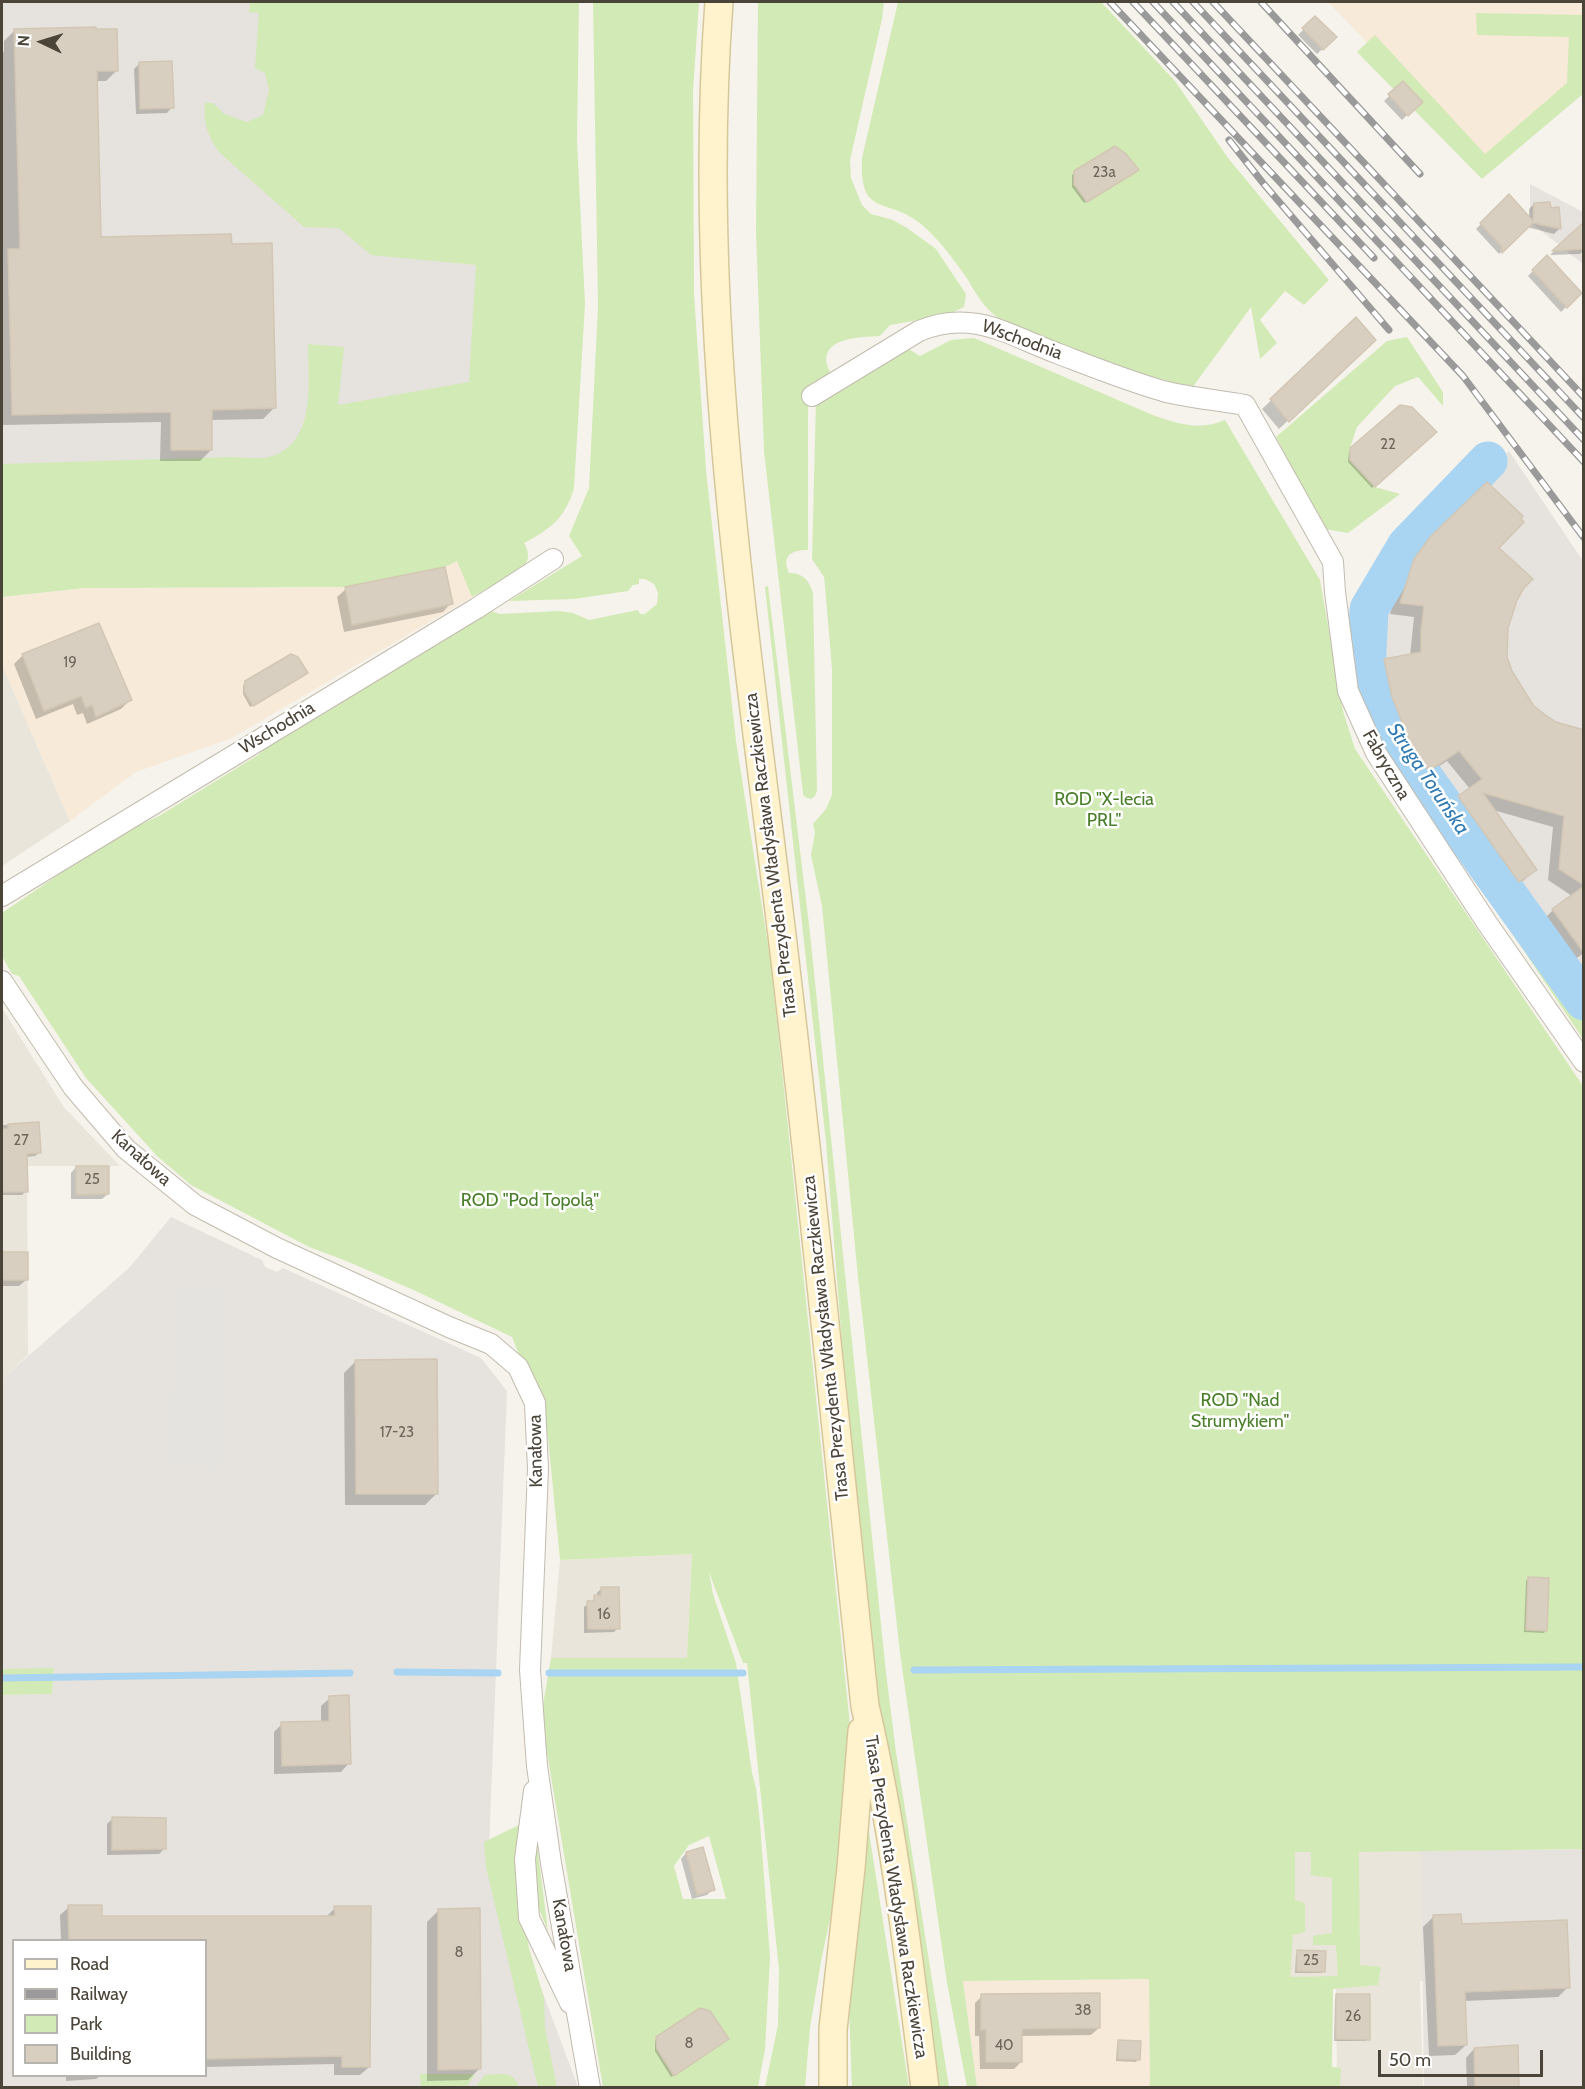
<!DOCTYPE html>
<meta charset="utf-8">
<style>
body{margin:0}
#map{position:relative;width:1585px;height:2089px;overflow:hidden;background:#f6f3ec;font-family:Cabin,sans-serif}
canvas{display:block}
.frame{position:absolute;inset:0;border:3px solid #4b4439;pointer-events:none}
.legend{position:absolute;left:12px;top:1939px;width:195px;height:138px;box-sizing:border-box;background:#fff;border:2px solid #b7b4b0;margin:0;padding:8px 10px;list-style:none;font-size:18px;color:#4b4439}
.legend li{display:flex;align-items:center;gap:12px;height:30px}
.legend b{width:30px;border:2px solid #b7b4b0}
.north{position:absolute;left:12px;top:12px;width:60px;height:60px;-webkit-text-stroke:4px #fff;paint-order:stroke;rotate:274deg;font-size:16px;font-weight:700;line-height:24px;text-align:center;color:#4b4439}
.north::after{content:'';display:block;margin:auto;width:21px;height:27px;background:#4b4439;clip-path:polygon(50% 0,100% 100%,50% 72%,0 100%)}
.scale{position:absolute;left:1378px;top:2050px;width:165px;height:27px;box-sizing:border-box;border:3px solid #4b4439;border-top:0;padding-left:8px;font-size:18px;line-height:21px;white-space:nowrap;color:#4b4439;-webkit-text-stroke:4px #fff;paint-order:stroke}
</style>
<div id="map">
<canvas width="1585" height="2089"></canvas>
<div class="frame"></div>
<ul class="legend">
<li><b style="height:8px;background:#fff3cd"></b>Road</li>
<li><b style="height:8px;background:#9a9a9a"></b>Railway</li>
<li><b style="height:16px;background:#d2eab5"></b>Park</li>
<li><b style="height:16px;background:#d8cfc1"></b>Building</li>
</ul>
<div class="north">N</div>
<div class="scale">50 m</div>
</div>
<script>
const c = document.querySelector('canvas').getContext('2d');
c.lineJoin = 'round';
function fillPath(path, color) { c.fillStyle = color; c.fill(path, 'evenodd'); }
function stroke(path, color, width, dash) { c.strokeStyle = color; c.lineWidth = width; c.lineCap = dash ? 'butt' : 'round'; c.setLineDash(dash || []); c.stroke(path); }
function write(font, color, halo, rows, align = 'center') {
  c.font = font + ' Cabin,sans-serif'; c.lineWidth = 5; c.setLineDash([]); c.textBaseline = 'middle'; c.strokeStyle = halo; c.fillStyle = color; for (const [text, x, y, turn = 0] of rows) {
    c.save(); c.translate(x, y); c.rotate((+turn || 0) * Math.PI / 180); c.textAlign = isNaN(turn) ? turn : align; if (halo) c.strokeText(text, 0, 0); c.fillText(text, 0, 0); c.restore();
  }
}
fillPath(new Path2D(`
 M2,665L70,821L2,866Z
 M2,1008L63,1106L120,1166H27L28,1355L2,1379Z
 M692,1554L687,1658H551L560,1560Z
 M1421,1851L1427,1981H1420L1423,2087H1337L1336,1982H1238L1230,1852Z`), '#eae5da');
fillPath(new Path2D(`
 M1328,2H1583L1581,42L1570,95L1491,169Z
 M458,561L472,597L232,738L136,772L70,821L2,665V597L85,588L345,587L445,567Z
 M1150,1979V2087H977L963,1981Z`), '#f7ead8');
fillPath(new Path2D(`
 M2,2H284L494,258L481,382L345,466L2,464Z
 M1530,184L1583,212V264L1530,222Z
 M1509,451L1583,561V979L1543,931L1523,894L1405,743L1375,669V619L1402,561L1456,501Z
 M171,1217L262,1260L265,1267L277,1272L283,1268L481,1358L507,1391L489,1849L578,2087H2V1695L52,1694L54,1669H2V1379L129,1268ZM14,1940H206V2076H14Z
 M1583,1849V2087H1424L1421,1851Z`), '#e6e2dd');
fillPath(new Path2D(`
 M250,2H579L577,140L585,304L574,488C565,518 551,529 524,543C530,553 529,560 523,569L472,597L457,561L445,567L345,587L85,588L2,597V464L231,457C244,457 261,460 273,456C317,440 308,381 308,344L344,347L338,405L469,382L476,265L371,255L339,228L304,227L220,153C208,138 203,122 205,103H213L224,114L247,122L263,115L269,90L265,73L255,68L259,13L249,12Z
 M593,2H699L693,91L694,294L706,470L736,741L771,964L850,1725L849,1790L841,1867L821,1961L810,2028L805,2087H765L778,2025L779,1970L747,1663H743L709,1572L713,1594L736,1663L752,1773L756,1788L760,1823L770,1958L765,2049L758,2087H603L541,1717L551,1658H687L692,1554L560,1560L548,1437L543,1417L512,1337L418,1292L344,1260L309,1247L191,1185L157,1156L86,1078L19,976L12,974L2,956V913L114,837L159,816L258,755L268,746L332,709L394,665L488,610L500,614L559,611L573,613L589,620L638,610L640,614H645L657,604L658,593L654,584L645,579H639V584L633,585L628,591L574,599L509,601L582,556L569,536L589,488L598,306ZM709,1836L726,1899H683L674,1866L689,1845Z
 M758,2H884L882,19L850,160L851,178L862,205L871,214L893,220L907,228L936,249L966,294L964,307L947,315L890,325L880,336C863,337 821,337 827,364C828,369 831,374 833,378L808,392V550C792,550 781,555 789,573C803,573 809,580 813,593L817,791L815,796L811,799L805,797L803,794L764,451L756,232Z
 M898,2H1101L1175,81L1228,158L1329,280L1304,305L1285,291L1260,320L1277,343L1260,359L1251,307L1192,388C1161,379 1131,370 1100,360C1064,349 1021,339 992,313C982,304 975,292 968,280C955,261 939,239 921,224C887,196 859,219 862,158ZM1115,146L1125,153L1139,170L1086,202L1074,184V171Z
 M1476,13L1583,15V94L1482,179L1357,52L1375,35L1485,154L1567,83L1569,37L1477,35Z
 M1407,337L1443,392V406L1418,377L1395,386L1357,427L1350,448V460L1375,487L1400,494L1348,533L1324,529L1276,437L1387,341Z
 M974,338L1155,416C1179,424 1201,431 1225,420L1320,580L1343,711L1355,749L1583,1086V1849L1359,1852L1360,1965L1381,1967L1378,1985L1333,1989L1332,2067L1341,2068L1340,2087H1150L1149,1979L963,1981L977,2087H967L947,1983L900,1653L858,1277L822,906L811,855L815,833L813,824L826,809L832,795V669L825,586L824,577L812,559L816,401L907,348L920,356L951,340ZM1295,1852H1311V1875L1332,1878V1933L1313,1936V1945H1336L1338,1976L1290,1977L1293,1935L1305,1932V1903L1295,1900Z
 M768,586L810,933L886,1673L896,1752L949,2087H937L880,1711L852,1468L826,1142L765,587Z
 M1393,714L1405,743L1524,894L1543,931L1583,979V1039L1371,723Z
 M54,1668L52,1694L2,1695V1669Z
 M519,1825V1889L529,1948L544,1998L545,2028L557,2087H538L486,1867L484,1842Z
 M868,1826L909,2087L852,2088L848,1980Z
 M535,1829L548,1931L531,1889Z
 M420,2074H475L466,2088L421,2087Z
 M501,2074C512,2074 515,2078 519,2087H476L485,2075Z`), '#d2eab5');
fillPath(new Path2D(`
 M177,1287L228,1288L220,1469L168,1466Z`), '#e5e3e0');
fillPath(new Path2D(`
 M1315,18L1335,37L1317,54L1298,35Z
 M15,30L117,70L106,81H96L100,238L231,246L274,408L263,419L210,420L211,450L200,461H160L161,422L2,425V52H4V41Z
 M140,63L172,107L167,113L136,114L134,69Z
 M1403,83L1420,102L1402,120L1384,101Z
 M1075,172H1135L1084,203L1072,187V175Z
 M1509,196L1529,218V209L1534,204L1549,209H1558L1559,229L1554,234L1527,227L1499,254L1476,229Z
 M1573,233H1584V250L1580,254L1550,255Z
 M1547,257L1580,293L1561,312L1528,276Z
 M1356,320L1366,348L1279,429L1262,409Z
 M1400,406L1434,432L1372,488L1348,462L1349,452Z
 M1487,484L1496,548L1523,587L1516,600L1506,628V657L1510,672L1532,706L1555,723L1584,731V953L1571,962L1542,921L1553,910L1572,896L1548,880L1553,827L1493,810L1535,870L1523,881L1507,893L1448,808L1470,789L1447,761L1417,781L1399,753L1388,730L1381,709L1374,671L1385,660L1410,656L1414,617L1390,614L1403,571L1420,549Z
 M346,589L451,603L443,612L344,632L337,597Z
 M23,655L130,700L121,709L87,724L83,713L77,715L73,704L36,719L14,664Z
 M304,675L250,707L243,694V685L246,683Z
 M38,1124L39,1153L35,1156L26,1157V1191L22,1195H2V1125Z
 M76,1167L108,1194L102,1199H71V1173Z
 M2,1253L27,1254L26,1280L19,1286H2Z
 M356,1361L437,1493L425,1505H345L344,1373Z
 M1528,1579L1546,1630L1544,1633L1524,1632L1526,1581Z
 M601,1589L618,1628L614,1632L584,1633V1607L597,1597V1593Z
 M330,1698L349,1763L341,1772L274,1774V1732L282,1724L321,1723V1706Z
 M112,1819L164,1849L159,1854L107,1855V1824Z
 M686,1853L713,1889L707,1895L692,1899L681,1859Z
 M69,1907L101,1917L327,1916L335,1908L369,2067L360,2075H334V2064L206,2067V1940H61L60,1915Z
 M438,1911L479,2069L468,2080L427,2081V1922Z
 M1433,1917L1460,1926L1568,1987L1558,1997L1464,2001L1466,2045L1455,2055L1429,2056L1423,1927Z
 M1298,1952L1324,1971L1321,1973H1295L1296,1954Z
 M1337,1995L1368,2039L1366,2041H1334L1335,1998Z
 M982,1996L1099,2028L1091,2035L1021,2036V2062L1014,2069H980L979,2036H975V2003Z
 M657,2039L724,2041L671,2077L655,2051V2041Z
 M1119,2042L1138,2059L1136,2062L1116,2061L1117,2044Z
 M1474,2049L1517,2088H1442L1467,2086L1466,2058Z
 M66,2076H100L96,2079L66,2081Z`), '#0003');
stroke(new Path2D(`
 M914,1670L1584,1667
 M397,1672L498,1673
 M549,1673H743
 M2,1678L350,1673`), '#a9d4f2', 7);
stroke(new Path2D(`
 M1488,461L1407,545L1369,609L1366,673L1397,740L1584,1001`), '#a9d4f2', 39);
const building = new Path2D(`
 M1315,16L1337,37L1323,50L1302,28Z
 M96,27V29H117L118,71H97L101,237L231,234L232,244L272,243L276,408L212,410V450H171V412L12,415L8,249H20L14,29Z
 M172,61L174,108L140,109L139,62Z
 M1403,81L1423,102L1408,116L1388,94Z
 M1115,146L1125,153L1139,170L1087,202L1074,184V171Z
 M1509,194L1533,221L1534,203L1550,202L1551,208L1559,207L1561,229L1533,223L1502,253V247L1480,223Z
 M1584,222V249L1552,251Z
 M1547,255L1582,293L1567,308L1532,270Z
 M1356,317L1376,340L1289,422L1270,399Z
 M1400,405L1412,407L1437,432L1375,487L1350,460V448Z
 M1487,482L1523,516L1521,519L1524,522L1499,548L1533,579L1524,588L1517,600L1508,628L1507,657L1512,671L1533,705L1544,714L1556,722L1584,730V885L1559,869L1564,816L1483,793L1537,870L1519,882L1458,796L1482,779L1459,751L1429,771L1410,742L1392,697L1384,659L1421,652V630L1424,606L1400,603L1414,559L1431,536Z
 M445,567L453,604L352,625L345,587Z
 M99,623L132,700L96,717L92,705L86,708L81,696L44,711L22,654Z
 M291,654L298,657L308,673L253,706L244,691L245,681Z
 M1584,886V953L1552,909Z
 M39,1122L41,1153L27,1154L28,1192H2V1129H8V1124Z
 M76,1166H109V1194L76,1195Z
 M2,1252H28V1280H2Z
 M437,1359L438,1494H356L355,1360Z
 M1528,1577L1549,1578L1547,1631L1526,1630Z
 M601,1587H619L620,1629H588L587,1601H594V1595H601Z
 M349,1695L351,1764L282,1766L281,1722L329,1721V1696Z
 M112,1817L166,1818V1849L112,1850Z
 M703,1847L715,1890L697,1895L686,1852Z
 M68,1905H102V1916H335L334,1906H371L370,2067H342V2056L206,2059V1941H69Z
 M480,1908L481,2069L438,2070V1909Z
 M1461,1914L1462,1924L1567,1920L1570,1988L1465,1992L1467,2045L1438,2046L1433,1915Z
 M1297,1950L1326,1951L1325,1972L1297,1971Z
 M1100,1993V2028L1022,2029V2062H986V2029L981,2030V1994Z
 M1336,1994H1370V2040L1336,2039Z
 M700,2008L710,2011L729,2039L674,2076L657,2049L656,2037Z
 M1118,2040L1141,2041L1140,2060L1118,2059Z
 M1518,2045L1519,2088H1475L1474,2048Z`);
fillPath(building, '#d8cfc1');
stroke(building, '#d3c7b4', 1.5);
const minor = new Path2D(`
 M812,396L919,331C973,308 1010,336 1059,354C1093,367 1128,381 1163,391C1190,398 1218,400 1245,405L1333,562L1335,592L1348,691L1376,753L1487,923L1584,1062
 M2,896L477,608L553,559
 M2,981L73,1087L126,1149L195,1205L277,1248L449,1327L491,1344L518,1367L535,1403L538,1469L530,1670L537,1766L551,1863L590,2088
 M534,1791L525,1859L529,1918L570,2003`);
const secondary = new Path2D(`
 M719,2C696,309 743,615 780,919C812,1181 837,1444 865,1706C894,1831 909,1960 925,2088
 M833,2088V2029L851,1868L862,1731`);
stroke(minor, '#c2bbae', 22);
stroke(secondary, '#d6c79b', 30);
stroke(minor, '#fff', 20);
stroke(secondary, '#fff3cd', 27);
const rail = new Path2D(`
 M1110,2L1463,376L1584,538
 M1133,2L1374,258
 M1153,2L1584,462
 M1173,2L1584,440
 M1193,2L1584,418
 M1213,2L1584,397
 M1261,2L1420,174
 M1229,140L1263,183L1389,330`);
stroke(rail, '#9a9a9a', 7);
stroke(rail, '#fff', 4.5, [14]);
write('15px', '#6e675b', null, [
 ["23a",1104,173],
 ["22",1388,445],
 ["19",70,663],
 ["27",21,1141],
 ["25",92,1180],
 ["17-23",397,1433],
 ["16",604,1615],
 ["8",459,1953],
 ["25",1311,1961],
 ["38",1083,2011],
 ["26",1353,2017],
 ["8",689,2044],
 ["40",1004,2046]
]);
write('18px', '#4b4439', '#fff', [
 ["Wschodnia",1022,340,20],
 ["Wschodnia",277,728,-31],
 ["Fabryczna",1386,765,60],
 ["Trasa Prezydenta Władysława Raczkiewicza",771,855,-97],
 ["Kanałowa",141,1158,42],
 ["Trasa Prezydenta Władysława Raczkiewicza",826,1338,-96],
 ["Kanałowa",536,1451,-91],
 ["Trasa Prezydenta Władysława Raczkiewicza",896,1897,81],
 ["Kanałowa",564,1935,80]
]);
write('18px', '#4a7f2a', '#fff', [
 ["ROD \"X-lecia",1104,800],
 ["PRL\"",1104,821],
 ["ROD \"Pod Topolą\"",530,1201],
 ["ROD \"Nad",1240,1401],
 ["Strumykiem\"",1240,1422]
]);
write('italic 20px', '#2e7ab2', '#fff', [
 ["Struga Toruńska",1428,779,56]
]);
</script>
